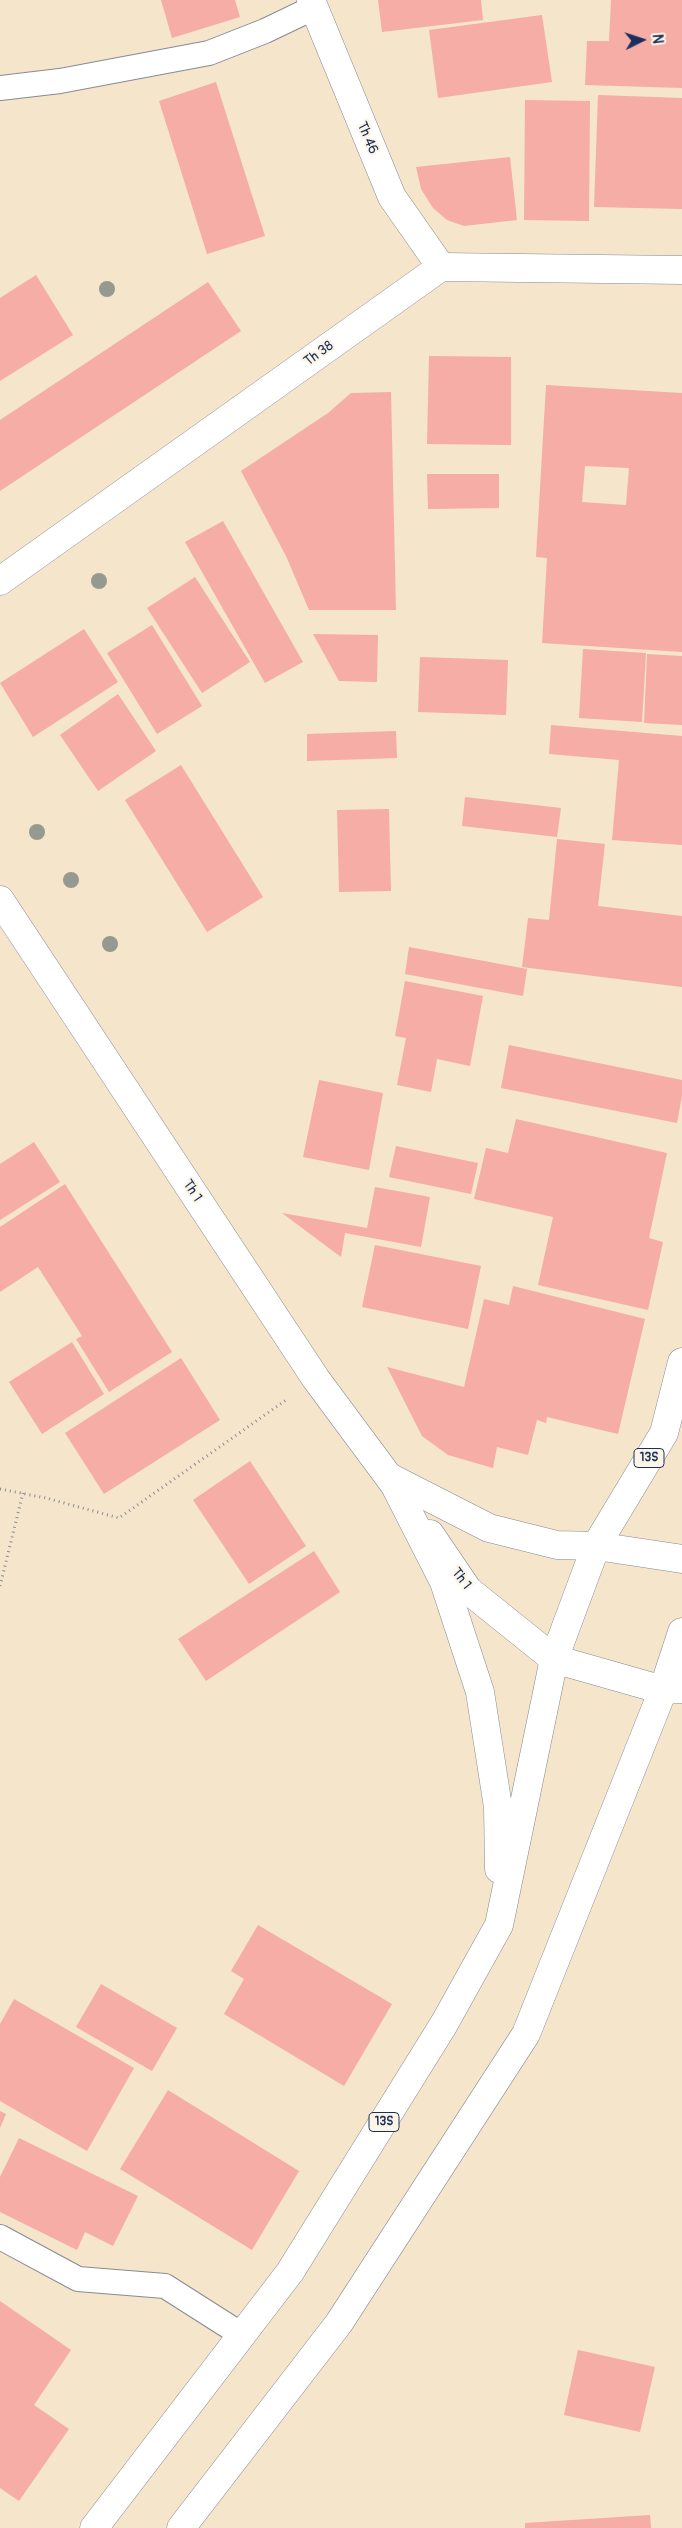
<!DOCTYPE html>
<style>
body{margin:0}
#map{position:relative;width:682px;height:2528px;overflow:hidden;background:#f5e5ca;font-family:Pangolin,sans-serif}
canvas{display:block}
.north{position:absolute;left:617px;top:15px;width:50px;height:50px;-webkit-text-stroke:4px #fcf5e5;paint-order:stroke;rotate:86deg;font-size:14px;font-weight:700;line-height:20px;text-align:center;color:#1b2f5e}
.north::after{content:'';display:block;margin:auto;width:18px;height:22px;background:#1b2f5e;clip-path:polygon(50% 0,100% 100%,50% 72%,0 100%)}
</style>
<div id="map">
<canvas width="682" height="2528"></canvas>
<div class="north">N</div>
</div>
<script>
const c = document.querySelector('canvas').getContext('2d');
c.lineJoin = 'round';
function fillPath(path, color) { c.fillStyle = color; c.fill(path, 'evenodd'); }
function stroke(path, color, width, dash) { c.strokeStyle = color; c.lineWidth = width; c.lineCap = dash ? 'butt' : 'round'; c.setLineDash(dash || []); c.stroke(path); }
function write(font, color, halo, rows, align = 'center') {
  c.font = font + ' Pangolin,sans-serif'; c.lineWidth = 4.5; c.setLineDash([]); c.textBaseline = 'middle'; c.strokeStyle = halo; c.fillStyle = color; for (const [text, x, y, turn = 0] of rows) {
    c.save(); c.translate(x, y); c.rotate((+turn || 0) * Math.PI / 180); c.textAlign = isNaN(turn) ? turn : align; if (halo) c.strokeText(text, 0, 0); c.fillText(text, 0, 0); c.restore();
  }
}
fillPath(new Path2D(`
 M161,0H235L240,17L172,38Z
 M378,0H481L483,20L382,32Z
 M611,0H682V88L585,85L587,41H609Z
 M542,15L552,82L438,98L429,30Z
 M216,82L265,236L207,254L159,101Z
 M598,95L682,98V209L594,207Z
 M525,100L590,101L589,221L524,220Z
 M510,157L517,220L464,226L447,220L433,208L421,189L416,167Z
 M36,275L73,335L0,381V298Z
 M208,282L241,331L0,491V420Z
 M429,356L511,357V445L427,444Z
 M546,385L682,393V652L542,643L547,558L536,557ZM585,466L629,468L626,505L582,502Z
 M391,392L396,610H309L286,556L241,471L328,413L351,393Z
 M427,474H499V508L428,509Z
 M223,521L303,662L265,683L185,542Z
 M195,577L250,662L202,693L147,608Z
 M152,625L202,706L157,734L107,653Z
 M84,629L118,682L33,737L0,683Z
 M313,634L378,635L377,682L339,681Z
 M583,649L646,653L642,722L579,718Z
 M647,654L682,656V725L644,723Z
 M420,657L508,660L506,715L418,712Z
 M118,694L156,751L98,791L60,735Z
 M551,725L682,736V845L612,840L619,760L549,754Z
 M396,731L397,758L307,761V734Z
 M181,765L263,897L207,932L125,800Z
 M465,797L561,808L557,837L462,826Z
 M389,809L391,891L339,892L337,810Z
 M557,839L605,844L598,906L682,916V987L522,967L528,918L549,920Z
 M409,947L527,969L523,996L405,974Z
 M405,981L483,996L470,1066L437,1059L431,1092L397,1085L406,1038L395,1036Z
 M509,1045L682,1080V1096L677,1123L501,1088Z
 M319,1080L383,1093L369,1170L303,1157Z
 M516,1119L667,1153L649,1238L663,1242L648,1310L538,1285L553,1217L474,1199L486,1148L508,1153Z
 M34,1142L60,1182L0,1220V1164Z
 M396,1146L478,1163L471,1194L389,1177Z
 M65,1184L172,1352L109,1392L76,1339L82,1336L38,1267L0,1292V1227Z
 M375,1187L430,1197L421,1247L345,1233L341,1257L282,1213L367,1228Z
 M375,1245L481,1266L468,1329L362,1307Z
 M513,1286L645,1319L618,1434L547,1417L546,1423L537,1420L528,1455L497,1447L493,1468L448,1455L422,1436L387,1367L464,1387L484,1299L509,1305Z
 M72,1342L104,1394L42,1434L9,1382Z
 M181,1358L220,1420L104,1494L65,1433Z
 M250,1461L306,1546L249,1584L193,1500Z
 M314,1551L340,1592L206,1681L178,1639Z
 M258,1925L392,2004L344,2086L224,2014L244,1979L231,1971Z
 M101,1984L177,2028L152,2071L76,2027Z
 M14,1999L134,2068L87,2151L0,2101V2024Z
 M168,2090L299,2171L252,2250L120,2169Z
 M0,2111L6,2114L0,2128Z
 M19,2138L138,2196L113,2246L85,2232L77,2250L0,2212V2177Z
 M0,2301L71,2350L34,2405L69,2429L19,2501L0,2488Z
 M578,2350L655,2367L640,2432L564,2415Z
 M650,2515L651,2528H525V2523Z`), '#f5ada5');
const service = new Path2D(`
 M0,88L60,81L209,53L265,31L313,8
 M0,2237L78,2279L165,2286L242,2335`);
const minor = new Path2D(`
 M311,0L392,197L441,267
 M0,900L316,1379L405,1499
 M391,1478L489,1528L557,1545L596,1546
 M430,1534L468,1590L554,1659`);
const tertiary = new Path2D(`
 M0,581L441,267L682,270
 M596,1546L682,1559
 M554,1659L663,1690L682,1689`);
const trunk = new Path2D(`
 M391,1478L444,1582L480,1692L498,1807L499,1869
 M94,2528L290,2272L444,2024L499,1925L554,1659L596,1546L664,1433L682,1362
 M181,2528L339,2323L526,2034L663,1690L682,1632`);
stroke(service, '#888a94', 26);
stroke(minor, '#888a94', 29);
stroke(tertiary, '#888a94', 29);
stroke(trunk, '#888a94', 29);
stroke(new Path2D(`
 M0,1489L46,1498L119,1518L286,1400
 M0,1586L23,1493`), '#888a94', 3, [1, 4]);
stroke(service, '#fff', 24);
stroke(minor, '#fff', 28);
stroke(tertiary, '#fff', 28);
stroke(trunk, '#fff', 28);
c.fillStyle = '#95998f';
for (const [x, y] of [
 [107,289],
 [99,581],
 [37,832],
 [71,880],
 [110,944]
]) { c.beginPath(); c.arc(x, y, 8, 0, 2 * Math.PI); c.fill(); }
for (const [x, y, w] of [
 [649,1458,30],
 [384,2122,30]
]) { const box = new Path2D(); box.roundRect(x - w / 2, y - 9.5, w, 19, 4); c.fillStyle = '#fcf5e5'; c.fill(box); stroke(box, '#1b2f5e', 1); }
write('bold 12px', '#1b2f5e', null, [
 ["13S",649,1458],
 ["13S",384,2122]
]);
write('14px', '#1b2f5e', '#fcf5e5', [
 ["Th 46",367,138,67],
 ["Th 38",319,354,-36],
 ["Th 1",192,1191,57],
 ["Th 1",461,1579,53]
]);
</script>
